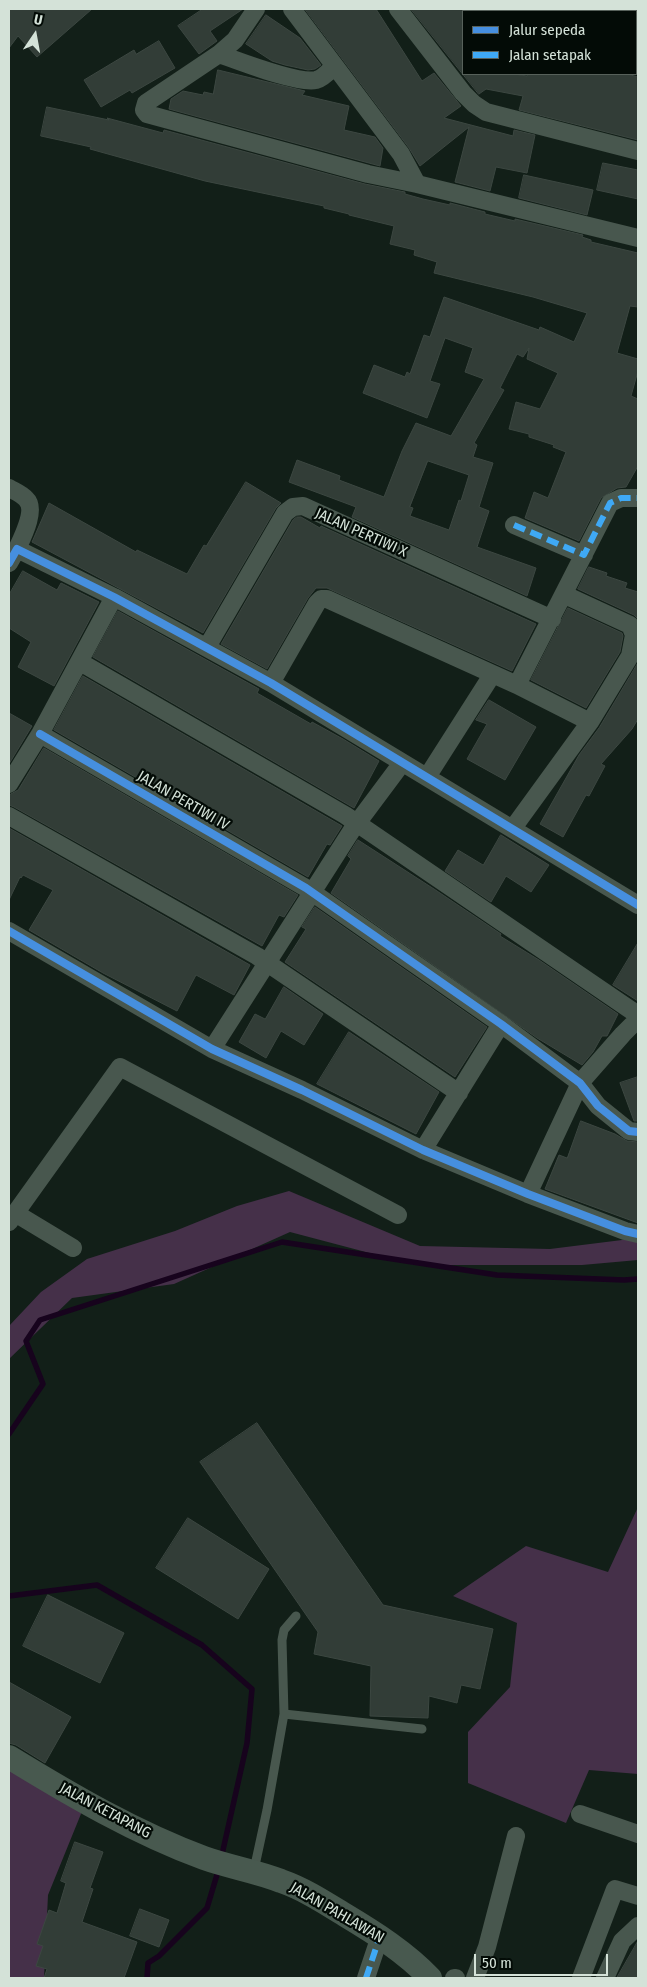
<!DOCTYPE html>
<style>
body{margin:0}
#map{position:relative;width:647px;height:1987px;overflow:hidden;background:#121f18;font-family:"Fira Sans Condensed",sans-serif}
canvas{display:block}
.frame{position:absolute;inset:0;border:10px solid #d4e2d8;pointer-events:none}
.legend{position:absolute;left:462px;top:10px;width:175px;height:65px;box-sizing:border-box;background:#030b06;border:1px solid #57615a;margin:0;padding:6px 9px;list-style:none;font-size:15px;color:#d4e2d8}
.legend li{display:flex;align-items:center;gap:10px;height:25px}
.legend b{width:25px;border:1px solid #57615a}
.north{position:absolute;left:10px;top:10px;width:50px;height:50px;-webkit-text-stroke:4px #030b06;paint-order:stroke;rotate:12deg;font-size:14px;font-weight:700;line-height:20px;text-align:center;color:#d4e2d8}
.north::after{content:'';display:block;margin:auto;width:18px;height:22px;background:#d4e2d8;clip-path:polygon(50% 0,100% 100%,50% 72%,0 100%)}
.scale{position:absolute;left:474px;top:1954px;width:134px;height:22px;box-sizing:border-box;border:2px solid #d4e2d8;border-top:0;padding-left:6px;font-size:15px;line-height:18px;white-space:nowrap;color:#d4e2d8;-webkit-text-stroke:4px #030b06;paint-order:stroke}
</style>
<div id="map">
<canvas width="647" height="1987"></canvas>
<div class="frame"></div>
<ul class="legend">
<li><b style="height:6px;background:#468fdf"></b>Jalur sepeda</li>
<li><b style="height:6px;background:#3fa9f5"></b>Jalan setapak</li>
</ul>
<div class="north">U</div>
<div class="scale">50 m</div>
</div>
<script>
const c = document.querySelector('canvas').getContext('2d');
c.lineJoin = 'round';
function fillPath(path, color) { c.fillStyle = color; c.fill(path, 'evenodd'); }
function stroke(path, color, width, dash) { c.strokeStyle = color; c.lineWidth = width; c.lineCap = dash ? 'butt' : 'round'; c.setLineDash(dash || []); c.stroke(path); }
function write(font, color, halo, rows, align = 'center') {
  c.font = font + ' "Fira Sans Condensed",sans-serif'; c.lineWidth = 4.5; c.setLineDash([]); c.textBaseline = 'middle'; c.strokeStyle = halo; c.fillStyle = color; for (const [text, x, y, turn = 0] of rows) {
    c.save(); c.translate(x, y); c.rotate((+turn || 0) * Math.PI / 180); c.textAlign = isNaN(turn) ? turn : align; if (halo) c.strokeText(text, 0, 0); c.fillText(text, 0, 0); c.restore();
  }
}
fillPath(new Path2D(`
 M289,1191L420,1246L550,1249L638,1238V1260L582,1265H415L290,1232L174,1284L72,1298L9,1359V1326L41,1292L87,1259L175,1231L237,1206Z
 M638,1507V1774L589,1770L566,1823L468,1783V1732L510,1687L517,1623L453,1596L526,1546L608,1572Z
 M9,1764L85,1804L48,1895L44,1978H9Z`), '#453049');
stroke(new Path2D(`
 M9,1434L43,1384L26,1341L40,1320L282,1242L497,1275L624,1280L638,1279
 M9,1596L97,1585L202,1645L252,1689L247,1743L221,1859
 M147,1978L148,1963L159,1956L207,1908L219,1868`), '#17031d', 5.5);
const building = new Path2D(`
 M9,9H92L37,57L18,36L9,48Z
 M203,9H243L210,31L217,41L199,54L178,26Z
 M305,9H376L422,81L434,73L461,106L444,118L513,136L514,130L535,135L527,173L496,167L490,191L455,182L469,127L420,166L409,148Z
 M411,9H463V74H514L527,76L528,74H627L638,77V140L519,110L523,96L486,89L479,94Z
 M266,15L300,38L321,65L315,69L308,70L285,65L272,61L246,44Z
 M159,41L175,68L132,93L130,90L101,107L84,80L134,50L136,54Z
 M218,70L305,91L302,95L349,106L344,130L375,137L383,148L380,166L169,109L171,99L183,91L203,95L204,92L213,94Z
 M47,107L109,120L107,118L163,133L164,130L365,184L405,192V194L423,199L450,205V203L485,212V214L515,221V219L583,235L582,237L591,240V242L638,253V307L630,306L617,353L638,359V371L631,396L638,399V466L626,487L617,488L601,498L579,541L525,518L534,492L548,498L566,452L553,447L554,445L529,437V434L509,429L516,402L540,409L558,373L527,359L529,348L523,357L517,354L500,388L504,390L474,443L477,445L473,457L493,463L479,507L489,511L477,547L536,568L527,596L352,517L356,507L289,482L297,460L340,476L339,480L384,497L402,451L416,423L451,436L484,379L465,372L473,348L445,338L430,381L440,384L427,418L363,393L374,365L405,377L407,372L410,374L424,335L430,337L444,297L539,330L540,327L574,342L587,313L533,297L434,273L437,262L414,255L415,250L390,244L394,226L349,215V214L324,208V206L205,181L90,149L91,147L41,136ZM428,461L469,475L461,501L459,500L449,530L410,516L413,508L410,507Z
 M603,163L638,170V199L597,190Z
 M524,175L593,190L587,215L519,198Z
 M246,482L281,503L276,508L203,633L32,542L49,503L136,552L137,550L187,574L204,545L206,546Z
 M297,517H301L320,528L321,526L536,624L512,671L327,588H316L308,598L267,669L221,644L293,520Z
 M589,567L607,573L606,576L627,583L625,588L638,592V619L634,615L578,589Z
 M23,571L57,590L61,583L99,602L54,686L18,667L31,642L9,628V595Z
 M568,608L622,633L623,636L620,652L586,708L531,680Z
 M118,611L259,689L257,693L311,724L312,722L343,739L379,761L354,808L93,657Z
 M638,663V719L632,729L601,764L605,766L589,796L586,795L563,837L540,824L579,755L599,728Z
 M83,676L342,826L330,845L327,844L308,877L54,730Z
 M489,700L536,727L505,780L467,759L487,724L476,720Z
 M9,713L32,726L9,764Z
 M44,748L298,895L284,917L279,915L262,946L14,807L9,805V795L18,790Z
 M9,828L250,965L234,995L196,975L177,1011L103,973L29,930L53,890L23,875L21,878L20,877L9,900Z
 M501,835L549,865L531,892L506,876L491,902L445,871L458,850L483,865Z
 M358,840L434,889L501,934L500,936L539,960L618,1014L607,1036H602L593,1052L582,1065L537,1038L331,893L351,859L348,856Z
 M315,907L487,1027L455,1077L285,962L306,929L302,927Z
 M638,943V1001L613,985Z
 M284,987L323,1014L304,1045L281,1031L266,1058L239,1042L255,1014L265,1019Z
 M349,1032L439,1092L416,1134L317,1084Z
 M638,1077V1121H634L620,1083Z
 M581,1121L615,1134L627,1141L638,1142V1223L545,1189L559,1155L567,1158Z
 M257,1423L383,1605L493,1629L480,1689L461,1685L457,1703L429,1696L428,1718L370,1716L371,1666L314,1654L318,1632L200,1462Z
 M188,1518L269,1569L238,1619L156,1568Z
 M48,1595L124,1633L100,1683L23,1646Z
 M9,1682L71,1717L45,1763L16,1745L9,1743Z
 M75,1842L103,1852L90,1888L93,1889L82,1922L137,1942L124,1978H44L47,1969L36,1966L43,1946L37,1944L49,1910L57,1913L66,1883L61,1881Z
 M140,1909L169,1920L159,1947L130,1936Z
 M638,1941V1978H617Z`);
fillPath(building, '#323d37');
stroke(building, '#3c4741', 1);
stroke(new Path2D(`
 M284,1714L422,1729
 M254,1870L267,1810L284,1714L282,1640L284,1630L296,1616`), '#48574e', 9);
stroke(new Path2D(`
 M256,9L235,40L219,54L146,103L144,110L147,114L368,174L417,184L638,238
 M292,9L401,154L417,184
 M398,9L463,93L474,104L486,112L638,151
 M507,9L509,11
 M219,54C239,61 297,84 316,80C324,78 329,71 334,66
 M636,65L638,66
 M9,488C14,491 22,494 26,499C37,509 22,538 17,549
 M514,525L584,555
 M9,563L17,549L114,597L271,683L638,905
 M207,647L285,513L293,507L303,506L552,619
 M80,662L345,815L638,1015
 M271,683L317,603L321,599H327L517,685L590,722
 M517,685L610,503L621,498H638
 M40,734L306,888L501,1024L580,1083L598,1106L629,1131L638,1132
 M427,777L492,675
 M9,784L40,734L114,597
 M9,816L257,956L459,1093
 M513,828L590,722L630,656L634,635L630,625L565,595
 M9,931L212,1049L302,1090L423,1150L528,1194L625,1231L638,1234
 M212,1049L352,830L402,763
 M423,1150L501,1024
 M528,1194L580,1083L623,1034L632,1025L638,1023
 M15,1213L73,1248
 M9,1222L120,1067L398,1215
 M580,1814L638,1834
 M366,1978L380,1936
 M454,1978H456
 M475,1978L487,1947L516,1836
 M581,1978L615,1889L638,1896
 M605,1978L622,1941L638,1926`), '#48574e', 18);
stroke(new Path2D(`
 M9,1757C71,1795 136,1833 204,1858C229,1867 256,1871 281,1881C304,1889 324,1902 345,1915C375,1933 405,1952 430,1978`), '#48594f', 24);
stroke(new Path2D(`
 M514,525L584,555L610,503L621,498H638
 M366,1978L380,1936`), '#3fa9f5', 6, [12, 6]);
stroke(new Path2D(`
 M9,563L17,549L114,597L271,683L638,905
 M40,734L306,888L501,1024L580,1083L598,1106L629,1131L638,1132
 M9,931L212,1049L302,1090L423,1150L528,1194L625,1231L638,1234`), '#468fdf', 8);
write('15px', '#d4e2d8', '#030b06', [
 ["JALAN PERTIWI X",361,533,24],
 ["JALAN PERTIWI IV",183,801,30],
 ["JALAN KETAPANG",105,1811,28],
 ["JALAN PAHLAWAN",337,1913,30]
]);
</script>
